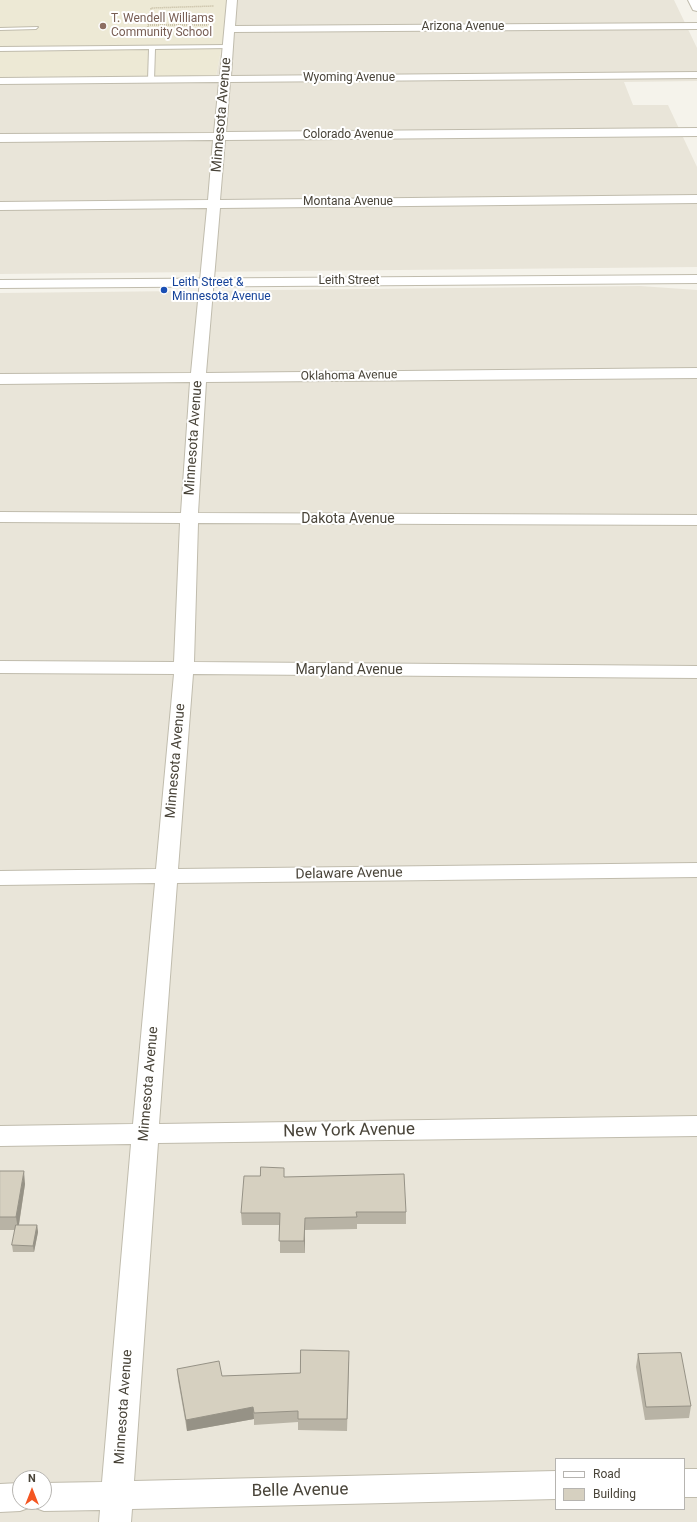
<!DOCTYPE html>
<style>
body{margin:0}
#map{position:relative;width:697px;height:1522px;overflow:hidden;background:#f5f3eb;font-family:Roboto,sans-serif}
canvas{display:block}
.legend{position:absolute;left:555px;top:1458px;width:130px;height:52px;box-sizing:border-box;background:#fff;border:1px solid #b6b4b0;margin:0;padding:5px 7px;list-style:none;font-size:12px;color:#494439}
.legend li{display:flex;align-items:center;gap:8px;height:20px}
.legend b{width:20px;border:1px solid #b6b4b0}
.north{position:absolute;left:12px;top:1470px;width:40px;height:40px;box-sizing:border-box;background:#fff;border:1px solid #b6b4b0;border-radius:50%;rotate:0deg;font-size:11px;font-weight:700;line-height:16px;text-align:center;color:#494439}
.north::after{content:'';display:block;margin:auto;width:14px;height:18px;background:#f45622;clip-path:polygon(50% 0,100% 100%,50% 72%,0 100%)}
</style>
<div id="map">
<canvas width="697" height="1522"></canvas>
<ul class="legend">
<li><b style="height:5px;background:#fff"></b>Road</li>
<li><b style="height:11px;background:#d6d0c0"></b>Building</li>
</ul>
<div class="north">N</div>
</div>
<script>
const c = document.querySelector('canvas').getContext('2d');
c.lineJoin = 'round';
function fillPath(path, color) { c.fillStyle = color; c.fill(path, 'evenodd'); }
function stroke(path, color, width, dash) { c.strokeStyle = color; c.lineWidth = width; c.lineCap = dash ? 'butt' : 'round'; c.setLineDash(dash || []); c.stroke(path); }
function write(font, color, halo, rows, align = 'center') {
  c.font = font + ' Roboto,sans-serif'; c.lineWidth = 4; c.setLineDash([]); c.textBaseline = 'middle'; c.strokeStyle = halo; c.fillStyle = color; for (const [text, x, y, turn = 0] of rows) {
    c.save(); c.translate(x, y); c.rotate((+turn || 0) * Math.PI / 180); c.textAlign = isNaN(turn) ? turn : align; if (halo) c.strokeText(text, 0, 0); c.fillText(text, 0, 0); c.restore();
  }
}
fillPath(new Path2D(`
 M231,0H674L697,48V81L624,82L633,105H668L697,167V267L0,274V77L216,76Z
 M640,286L697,290V1522H0V293ZM556,1459H684V1509H556ZM20,1478H44V1502H20Z`), '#e9e5d9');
fillPath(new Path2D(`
 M0,0H231L216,76L0,77Z`), '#ede9d5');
const service = new Path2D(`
 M38,27L36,29L0,30V28Z
 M227,45L230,47L229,48L155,49L154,80L151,82L148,80L149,49L0,51V47Z`);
const minor = new Path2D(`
 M227,0H237L235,26L697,23V29L234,32L231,76L697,72V78L230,82L226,132L697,128V136L225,140L220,200L697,195V203L220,208L206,373L697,368V378L206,382L198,513L697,515V525L198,523L194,662L697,666V678L193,674L178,869L697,863V877L177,883L159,1124L697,1116V1136L158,1143L134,1481L556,1471V1499L132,1509L131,1522H99L100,1510L44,1511L33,1507L32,1505L31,1507L20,1511L0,1512V1484L20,1483V1502H44V1483L102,1482L131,1144L0,1146V1126L133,1124L155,883L0,885V871L156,869L174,674L0,673V661L174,662L180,523L0,522V512L181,513L190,382L0,384V374L191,373L207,208L0,210V202L208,200L213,140L0,142V134L214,133L219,82L0,84V78L220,76Z
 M684,1469H697V1497H684Z`);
const tertiary = new Path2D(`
 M688,0H697V11L693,10Z
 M697,275V283L0,288V280Z`);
stroke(service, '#c0bcad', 2);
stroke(minor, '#c0bcad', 2);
stroke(tertiary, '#c0bcad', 2);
stroke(new Path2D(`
 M148,25H212
 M147,33L151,8L214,6`), '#c2b99f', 1.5, [1, 1]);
fillPath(service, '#fff');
fillPath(minor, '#fff');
fillPath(tertiary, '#fff');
fillPath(new Path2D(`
 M0,1171L25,1184L19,1225H37L38,1232L34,1252H13L12,1245L15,1230H0Z
 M285,1177L406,1212V1224H357V1229L305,1230V1253H280V1225H242L241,1213Z
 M638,1354L691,1406L689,1418L645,1420L636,1367Z
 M349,1362L347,1431L298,1430V1422L254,1425V1419L187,1431L178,1380L177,1369L222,1376L300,1373Z`), '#b8b3a5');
fillPath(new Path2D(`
 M24,1171L25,1184L18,1230L16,1217Z
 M305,1218V1253L304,1241Z
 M37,1225L38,1232L34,1252L33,1246Z
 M253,1407L254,1419L187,1431L186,1420Z`), '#969286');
const building = new Path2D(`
 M261,1167L284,1168V1177L404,1174L406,1212H356L357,1217L305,1218L304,1241H279L280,1213H241L244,1176H260Z
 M0,1171H24L16,1217H0Z
 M16,1225H37L33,1246L12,1245Z
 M301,1350L349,1351L347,1419H298V1411L254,1413L253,1407L186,1420L177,1369L219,1361L222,1376L300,1373Z
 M681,1353L691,1406L646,1407L638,1354Z`);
fillPath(building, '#d6d0c0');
stroke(building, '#969286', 1);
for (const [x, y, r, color] of [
 [103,26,4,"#8d6e63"],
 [164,290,4,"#1a4fb4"]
]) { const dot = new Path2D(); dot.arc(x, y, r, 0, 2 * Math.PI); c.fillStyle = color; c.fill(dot); stroke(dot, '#fff', 1.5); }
write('12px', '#785e54', '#fff', [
 ["T. Wendell Williams",111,19],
 ["Community School",111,33]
], 'left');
write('12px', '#494439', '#fff', [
 ["Arizona Avenue",463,27],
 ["Wyoming Avenue",349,78],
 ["Colorado Avenue",348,135],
 ["Montana Avenue",348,202],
 ["Leith Street",349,281],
 ["Oklahoma Avenue",349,376,-1]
]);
write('12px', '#164399', '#fff', [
 ["Leith Street &",172,283],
 ["Minnesota Avenue",172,297]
], 'left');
write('14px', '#494439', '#fff', [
 ["Minnesota Avenue",222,115,-85],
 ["Minnesota Avenue",194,438,-86],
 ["Dakota Avenue",348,519],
 ["Maryland Avenue",349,670],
 ["Minnesota Avenue",176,761,-85],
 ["Delaware Avenue",349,874,-1],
 ["Minnesota Avenue",149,1084,-85],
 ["Minnesota Avenue",124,1407,-86]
]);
write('17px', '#494439', '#fff', [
 ["New York Avenue",349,1131,-1],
 ["Belle Avenue",300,1491,-1]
]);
</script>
